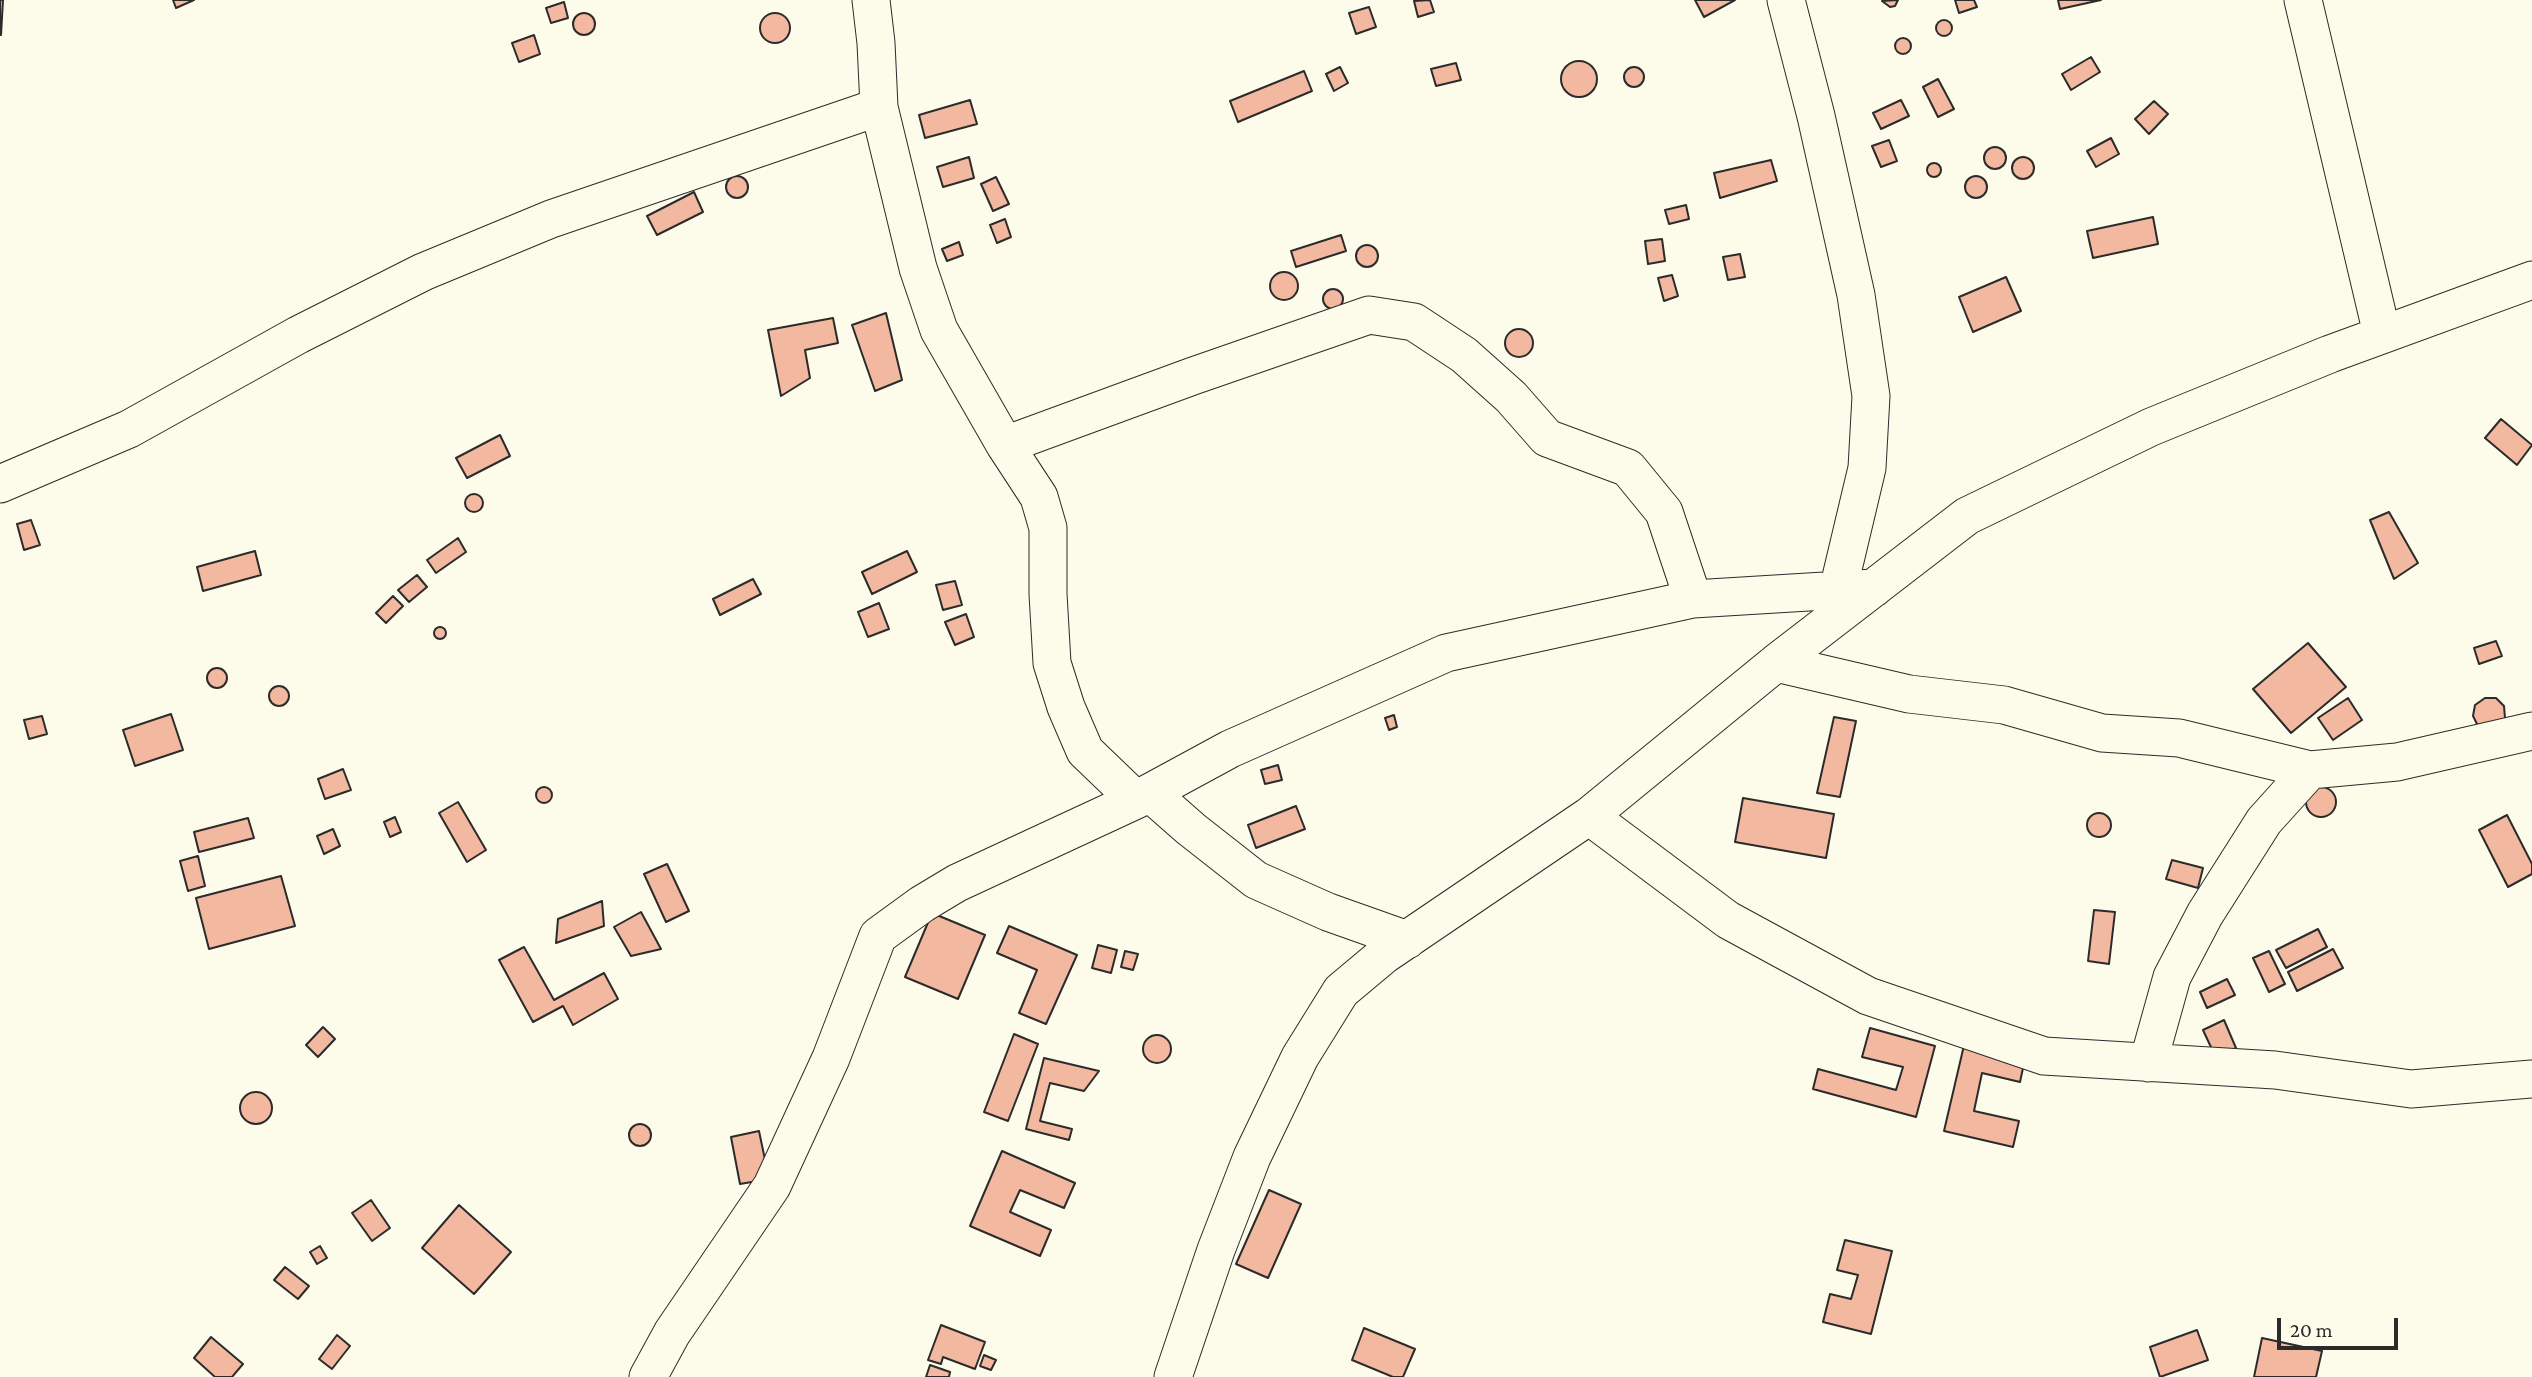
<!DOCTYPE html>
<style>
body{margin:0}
#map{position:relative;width:2532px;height:1377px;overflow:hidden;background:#fdfbea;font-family:"Crimson Pro",serif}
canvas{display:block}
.scale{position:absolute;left:2277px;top:1318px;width:121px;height:32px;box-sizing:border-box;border:4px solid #2b2b2b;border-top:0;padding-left:9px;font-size:21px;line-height:24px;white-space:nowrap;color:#2b2b2b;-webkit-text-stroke:5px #fdfbea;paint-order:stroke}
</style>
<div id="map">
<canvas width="2532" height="1377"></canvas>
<div class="scale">20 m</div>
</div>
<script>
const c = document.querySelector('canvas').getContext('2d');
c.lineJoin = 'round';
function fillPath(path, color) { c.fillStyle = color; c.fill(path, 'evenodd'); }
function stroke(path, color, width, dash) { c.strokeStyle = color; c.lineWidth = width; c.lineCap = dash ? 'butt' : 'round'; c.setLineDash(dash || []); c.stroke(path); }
const building = new Path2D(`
 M0,0H3L1,35H0Z
 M173,0H194L176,8Z
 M1430,0L1434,12L1418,17L1414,1Z
 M1695,0H1735L1704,17Z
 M1898,0L1895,6L1890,7L1882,1Z
 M1955,0H1974L1977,7L1959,13Z
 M2058,0H2101L2060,9Z
 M564,2L568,18L551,23L546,8Z
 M1369,7L1376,27L1356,34L1349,13Z
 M573 24a11 11 0 1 1 22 0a11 11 0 1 1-22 0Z
 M760 28a15 15 0 1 1 30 0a15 15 0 1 1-30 0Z
 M1936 28a8 8 0 1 1 16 0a8 8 0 1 1-16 0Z
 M534,35L540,54L519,62L512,43Z
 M1895 46a8 8 0 1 1 16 0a8 8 0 1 1-16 0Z
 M2091,57L2100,72L2071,90L2062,74Z
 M1561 79a18 18 0 1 1 36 0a18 18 0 1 1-36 0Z
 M1456,63L1461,80L1436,86L1431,69Z
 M1340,67L1348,83L1334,91L1326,74Z
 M1624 77a10 10 0 1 1 20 0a10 10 0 1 1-20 0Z
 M1304,71L1312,91L1238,122L1230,101Z
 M1938,79L1954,109L1938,117L1923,87Z
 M970,100L977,124L925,138L919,115Z
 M1901,100L1909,116L1881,129L1873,113Z
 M2154,101L2168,114L2149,134L2135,119Z
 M2111,138L2119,154L2096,167L2087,151Z
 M1889,140L1897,161L1881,167L1872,146Z
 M1984 158a11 11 0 1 1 22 0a11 11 0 1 1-22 0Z
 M969,157L974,178L943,187L937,167Z
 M2012 168a11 11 0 1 1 22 0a11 11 0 1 1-22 0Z
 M1771,160L1777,181L1720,198L1714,173Z
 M1927 170a7 7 0 1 1 14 0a7 7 0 1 1-14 0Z
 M726 187a11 11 0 1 1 22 0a11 11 0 1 1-22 0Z
 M1965 187a11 11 0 1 1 22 0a11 11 0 1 1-22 0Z
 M996,177L1009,204L993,211L981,184Z
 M694,192L703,212L657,235L647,216Z
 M1686,205L1689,219L1669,224L1665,210Z
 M2153,217L2158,244L2093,258L2087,231Z
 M1005,219L1011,237L997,243L990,225Z
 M1341,235L1346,251L1296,267L1291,251Z
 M1662,239L1665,261L1648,264L1645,241Z
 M959,242L963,255L947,261L942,249Z
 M1356 256a11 11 0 1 1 22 0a11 11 0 1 1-22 0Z
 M1740,254L1745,277L1728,280L1723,257Z
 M1270 286a14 14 0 1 1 28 0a14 14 0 1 1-28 0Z
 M1672,275L1678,296L1664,301L1658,278Z
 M2006,277L2021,311L1973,332L1959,297Z
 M1323 299a10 10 0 1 1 20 0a10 10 0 1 1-20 0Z
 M886,313L902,380L875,391L852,325Z
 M833,318L838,343L805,350L810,378L781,396L768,330Z
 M1505 343a14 14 0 1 1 28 0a14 14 0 1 1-28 0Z
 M2501,419L2532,445L2517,465L2485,438Z
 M500,435L510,456L467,478L456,458Z
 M465 503a9 9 0 1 1 18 0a9 9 0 1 1-18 0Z
 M2389,512L2418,563L2394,579L2370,520Z
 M31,520L40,545L24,550L17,524Z
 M458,538L466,552L436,573L427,560Z
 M255,551L261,575L203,591L197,567Z
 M907,551L917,572L872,594L862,572Z
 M417,575L427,587L409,602L398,590Z
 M753,579L761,594L720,615L713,599Z
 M955,581L962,605L943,610L936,585Z
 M393,596L403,606L386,623L376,613Z
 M879,603L889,629L868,637L858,612Z
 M966,614L974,637L955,645L945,622Z
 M434 633a6 6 0 1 1 12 0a6 6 0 1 1-12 0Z
 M2496,641L2502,656L2479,664L2474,648Z
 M2308,643L2346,687L2291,733L2253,689Z
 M207 678a10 10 0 1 1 20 0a10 10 0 1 1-20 0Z
 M269 696a10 10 0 1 1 20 0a10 10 0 1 1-20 0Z
 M2348,698L2362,720L2333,740L2318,718Z
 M2485,698H2496L2504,706L2505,718L2499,727L2478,726L2473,716L2475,705Z
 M171,714L183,750L135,766L123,730Z
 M1394,715L1397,727L1389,730L1385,718Z
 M42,716L47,734L29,739L24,720Z
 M1834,717L1856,721L1840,797L1817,793Z
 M1278,765L1282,780L1265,784L1261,770Z
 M343,769L351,790L325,799L318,779Z
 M536 795a8 8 0 1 1 16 0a8 8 0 1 1-16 0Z
 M2306 802a15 15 0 1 1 30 0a15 15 0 1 1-30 0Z
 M1743,798L1834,814L1826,858L1735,842Z
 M458,802L486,850L467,862L439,813Z
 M1296,806L1305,829L1256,848L1248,825Z
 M2087 825a12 12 0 1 1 24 0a12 12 0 1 1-24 0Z
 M2507,815L2532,864V874L2508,887L2479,830Z
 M395,817L401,832L390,837L384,822Z
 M248,818L254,838L199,852L194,832Z
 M333,829L340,846L324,854L317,836Z
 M198,856L205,886L188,891L180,861Z
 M2172,860L2203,868L2198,888L2166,879Z
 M667,864L689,911L666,922L644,874Z
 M281,876L295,926L209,949L196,898Z
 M602,901L604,926L556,943L558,919Z
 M2094,910L2115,912L2109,964L2088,961Z
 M641,912L661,949L631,956L614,927Z
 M932,913L985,935L958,999L905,977Z
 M1009,926L1077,955L1046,1024L1019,1013L1037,970L997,953Z
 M2318,929L2327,947L2286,968L2276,950Z
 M1098,945L1117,950L1111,973L1092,968Z
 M524,947L554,1000L604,973L618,999L573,1025L563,1006L533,1022L499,960Z
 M2333,949L2343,968L2297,991L2288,972Z
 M1125,951L1138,954L1133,970L1121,967Z
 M2269,951L2285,984L2269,992L2253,958Z
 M2227,979L2235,995L2207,1008L2200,992Z
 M2224,1020L2236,1048L2216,1058L2203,1030Z
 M323,1027L335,1039L318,1057L306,1045Z
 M1870,1028L1935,1046L1916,1117L1813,1089L1818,1069L1896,1090L1903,1067L1862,1057Z
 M1014,1034L1038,1044L1008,1121L984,1112Z
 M1143 1049a14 14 0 1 1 28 0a14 14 0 1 1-28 0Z
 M1965,1041L2026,1054L2020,1082L1982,1073L1974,1111L2019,1121L2013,1147L1944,1131Z
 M1044,1058L1099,1071L1084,1091L1050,1083L1040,1121L1072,1129L1069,1140L1026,1129Z
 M240 1108a16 16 0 1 1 32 0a16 16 0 1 1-32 0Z
 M629 1135a11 11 0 1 1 22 0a11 11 0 1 1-22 0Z
 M759,1131L769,1179L740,1184L731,1137Z
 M1002,1151L1075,1183L1064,1208L1020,1190L1010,1212L1051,1230L1040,1256L970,1226Z
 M1269,1190L1301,1204L1268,1278L1236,1264Z
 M371,1200L390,1228L372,1241L352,1213Z
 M459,1205L511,1252L474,1294L422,1248Z
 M1845,1240L1892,1251L1871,1334L1823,1322L1830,1294L1851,1299L1858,1275L1837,1270Z
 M320,1246L327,1258L317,1264L310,1252Z
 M285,1267L309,1286L298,1299L274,1280Z
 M941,1325L985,1342L975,1369L943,1357L941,1364L928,1360Z
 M1364,1328L1415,1349L1403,1377H1393L1352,1360Z
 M2197,1330L2208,1360L2160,1377L2150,1347Z
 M337,1335L350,1346L332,1369L319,1359Z
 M211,1337L243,1364L232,1377H215L194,1358Z
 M2262,1338L2322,1351L2316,1377H2254Z
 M984,1355L996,1360L991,1370L980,1366Z
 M930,1365L950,1372L949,1377H926Z`);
fillPath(building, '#f2b8a0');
stroke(building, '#2b2b2b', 2);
const minor = new Path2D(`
 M871,0L876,43L879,107L918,268L939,330L1005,445L1039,497L1048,528V594L1052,663L1066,707L1085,751L1136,800
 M1786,0L1816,116L1856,295L1871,396L1867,468L1838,590
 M2303,0L2382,334
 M1005,445L1193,376L1369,315L1414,322L1464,355L1511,397L1547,438L1628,468L1664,512L1693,599
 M0,484L129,429L298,335L423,272L551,219L879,107
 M1776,663L1909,694L2004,705L2102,733L2179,738L2310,770L2397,762L2532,731
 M1150,793L1191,829L1256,880L1328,912L1407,940
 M1589,816L1728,920L1868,996L2044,1056L2275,1070L2411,1089L2532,1079
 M2148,1063L2172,977L2205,914L2264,821L2310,770
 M648,1377L672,1333L772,1186L831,1058L878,936L922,904L957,883L1136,800L1230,749L1446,653L1693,599L1874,588
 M1173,1377L1216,1250L1252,1157L1300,1057L1341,991L1384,955L1589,816L1776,663L1967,516L2151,427L2330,354L2532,280`);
stroke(minor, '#2b2b2b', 39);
stroke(minor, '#fdfbea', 37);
</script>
